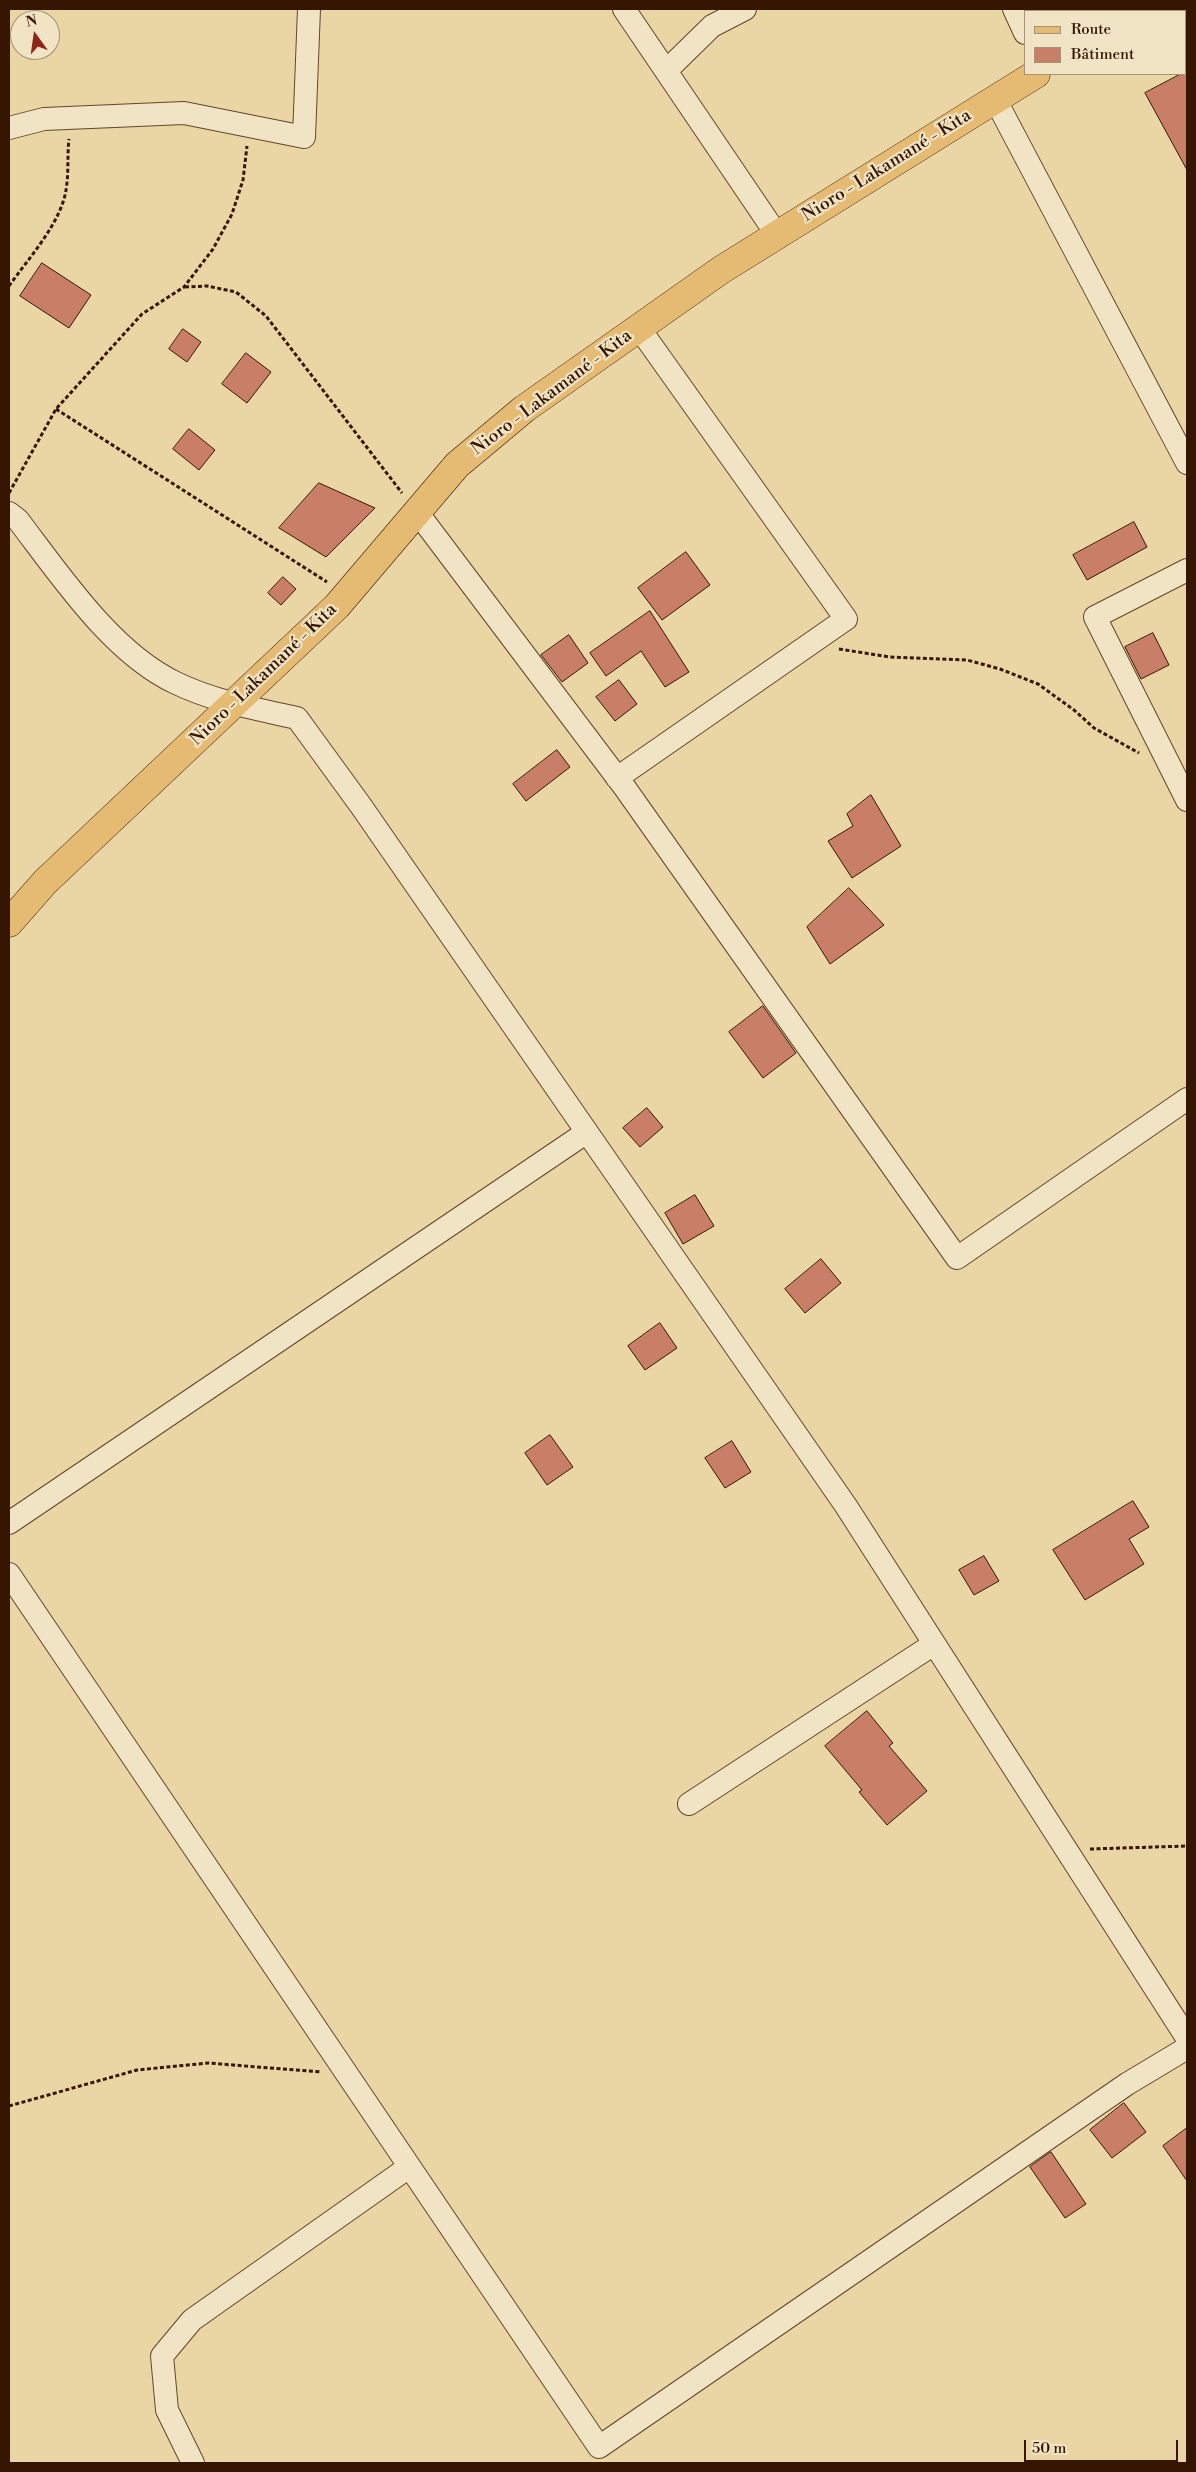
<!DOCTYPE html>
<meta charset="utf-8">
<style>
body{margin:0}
#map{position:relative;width:1196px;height:2472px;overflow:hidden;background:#ead5a4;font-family:"Libre Bodoni",serif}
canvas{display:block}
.frame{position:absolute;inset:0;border:10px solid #361602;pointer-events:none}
.legend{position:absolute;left:1024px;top:10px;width:162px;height:65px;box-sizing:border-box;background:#f1e4c4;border:1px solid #a69276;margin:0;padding:6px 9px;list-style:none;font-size:15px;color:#361602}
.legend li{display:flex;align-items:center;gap:10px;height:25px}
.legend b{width:25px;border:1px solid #a69276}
.north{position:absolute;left:10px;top:10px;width:50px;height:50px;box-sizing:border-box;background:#f1e4c4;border:1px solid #a69276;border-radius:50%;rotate:346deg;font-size:14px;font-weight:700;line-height:20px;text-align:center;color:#361602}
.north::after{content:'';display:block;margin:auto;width:18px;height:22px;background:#8f2418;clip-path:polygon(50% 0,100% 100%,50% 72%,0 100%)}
.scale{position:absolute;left:1024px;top:2440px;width:154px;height:22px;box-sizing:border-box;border:2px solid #361602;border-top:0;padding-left:6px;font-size:15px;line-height:18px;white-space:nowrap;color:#361602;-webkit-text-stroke:4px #f1e4c4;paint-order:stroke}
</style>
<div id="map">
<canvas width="1196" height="2472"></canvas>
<div class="frame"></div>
<ul class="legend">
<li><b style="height:6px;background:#e5ba72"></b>Route</li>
<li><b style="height:14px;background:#c97e67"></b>Bâtiment</li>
</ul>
<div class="north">N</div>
<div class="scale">50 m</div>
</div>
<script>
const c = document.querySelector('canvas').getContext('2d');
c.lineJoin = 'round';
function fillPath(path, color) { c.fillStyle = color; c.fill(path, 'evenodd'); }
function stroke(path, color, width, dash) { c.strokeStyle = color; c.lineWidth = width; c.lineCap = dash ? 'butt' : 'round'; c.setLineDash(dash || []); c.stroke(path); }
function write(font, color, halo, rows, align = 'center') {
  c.font = font + ' "Libre Bodoni",serif'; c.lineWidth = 4.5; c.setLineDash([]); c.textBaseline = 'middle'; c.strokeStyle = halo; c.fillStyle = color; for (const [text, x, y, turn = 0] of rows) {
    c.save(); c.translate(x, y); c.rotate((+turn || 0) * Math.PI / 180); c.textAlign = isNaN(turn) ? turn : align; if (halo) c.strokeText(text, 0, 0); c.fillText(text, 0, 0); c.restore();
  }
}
const building = new Path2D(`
 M1187,71V170L1145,93Z
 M42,263L91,295L69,328L20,296Z
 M183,329L201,342L187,362L169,349Z
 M246,353L271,372L247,403L222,384Z
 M189,429L215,450L199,470L173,449Z
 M319,483L375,508L326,557L279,528Z
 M1134,522L1147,547L1087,580L1073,555Z
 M686,552L710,585L662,620L638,588Z
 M283,577L296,589L281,605L268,593Z
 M650,611L689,672L665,687L641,651L606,676L590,653Z
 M1153,633L1169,665L1141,679L1125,647Z
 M569,635L588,663L562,682L541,655Z
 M619,680L637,704L615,721L596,697Z
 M557,750L570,767L526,801L513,784Z
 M871,795L901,846L852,878L828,841L853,826L847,814Z
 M849,888L884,925L830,964L807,927Z
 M763,1006L796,1053L763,1078L729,1032Z
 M647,1108L663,1127L640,1147L623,1128Z
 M695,1195L714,1226L683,1244L665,1213Z
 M821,1259L841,1283L805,1313L785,1289Z
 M660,1323L677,1348L645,1370L628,1346Z
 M550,1435L573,1467L547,1485L525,1453Z
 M732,1441L751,1472L725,1488L705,1458Z
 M1133,1501L1149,1527L1129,1539L1144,1564L1085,1600L1053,1550Z
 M984,1556L999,1581L974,1595L959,1570Z
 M867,1711L893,1743L889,1746L927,1791L887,1825L859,1792L862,1790L825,1746Z
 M1124,2103L1146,2132L1112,2158L1090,2130Z
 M1187,2128V2181L1163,2146Z
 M1051,2152L1086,2204L1065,2218L1030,2167Z`);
fillPath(building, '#c97e67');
stroke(building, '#361602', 1);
const minor = new Path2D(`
 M624,9L777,235
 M1014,9L1025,33
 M666,71L712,26L745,9
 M995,99L1187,463
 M9,128L44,119L184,113L304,137L309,9
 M417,512L625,788L957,1258L1187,1099
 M9,513L18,520C60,575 112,653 176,683C213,701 256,709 297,718L361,806L846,1506L1187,2038
 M1187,570L1095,617L1187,800
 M617,778L846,619L639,328
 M9,1523L587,1132
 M9,1574L599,2447L1127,2084L1187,2048
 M689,1804L934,1644
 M193,2463L167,2410L162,2356L192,2320L409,2167`);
const primary = new Path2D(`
 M1136,11L1141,9
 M9,923L45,882L337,606L457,465L524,409L721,270L1036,74`);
stroke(minor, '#63462a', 24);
stroke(primary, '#361602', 29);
stroke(new Path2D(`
 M9,286C28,259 61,223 66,190C69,173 67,156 69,139
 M185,287L207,286L236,292L266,316L402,493
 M56,409L327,582
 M9,493L56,409L142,314L184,287L213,249L232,214L243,180L247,146
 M839,649L890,657L967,660L1000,669L1038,684L1074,710L1094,728L1139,753
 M1090,1849L1187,1846
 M9,2106L137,2070L208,2063L321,2072`), '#361602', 3, [4, 2.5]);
stroke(minor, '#f1e4c4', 22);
stroke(primary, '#e5ba72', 28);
write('18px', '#361602', '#f1e4c4', [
 ["Nioro - Lakamané - Kita",887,166,-32],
 ["Nioro - Lakamané - Kita",552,393,-37],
 ["Nioro - Lakamané - Kita",264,675,-44]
]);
</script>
